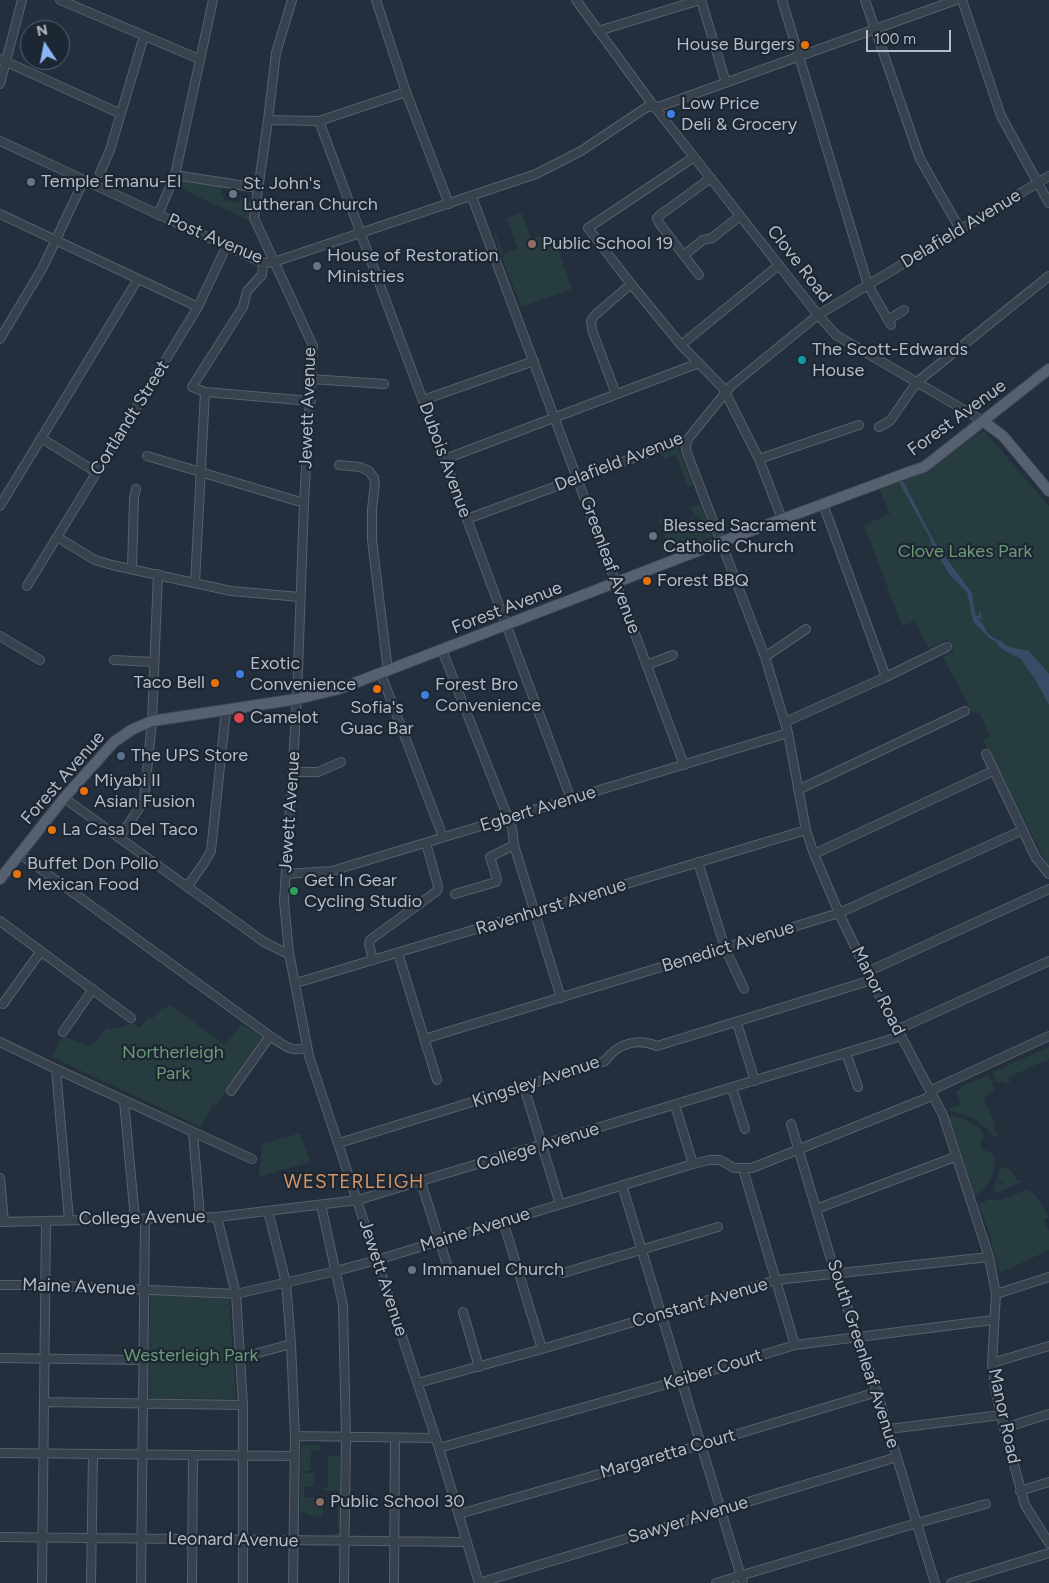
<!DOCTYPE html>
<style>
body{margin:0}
#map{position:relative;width:1049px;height:1583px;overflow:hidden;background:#242f3e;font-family:Figtree,sans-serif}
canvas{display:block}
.north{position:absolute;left:20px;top:20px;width:50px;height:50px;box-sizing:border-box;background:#1d2633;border:1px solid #59626f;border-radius:50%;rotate:349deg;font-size:14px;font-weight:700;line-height:20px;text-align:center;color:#b4bcc9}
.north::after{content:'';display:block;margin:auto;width:18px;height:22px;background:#8ab4f8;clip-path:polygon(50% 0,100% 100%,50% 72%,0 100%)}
.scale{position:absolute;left:866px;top:30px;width:85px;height:22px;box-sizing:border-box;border:2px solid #b4bcc9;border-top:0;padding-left:6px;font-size:15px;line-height:18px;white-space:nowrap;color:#b4bcc9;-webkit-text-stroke:4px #1d2633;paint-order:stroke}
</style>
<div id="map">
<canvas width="1049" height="1583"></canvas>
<div class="north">N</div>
<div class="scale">100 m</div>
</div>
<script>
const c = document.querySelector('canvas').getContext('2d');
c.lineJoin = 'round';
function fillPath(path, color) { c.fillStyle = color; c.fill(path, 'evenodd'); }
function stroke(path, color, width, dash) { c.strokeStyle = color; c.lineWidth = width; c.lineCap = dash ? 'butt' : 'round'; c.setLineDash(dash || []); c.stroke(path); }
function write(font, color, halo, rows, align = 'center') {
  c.font = font + ' Figtree,sans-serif'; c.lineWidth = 4.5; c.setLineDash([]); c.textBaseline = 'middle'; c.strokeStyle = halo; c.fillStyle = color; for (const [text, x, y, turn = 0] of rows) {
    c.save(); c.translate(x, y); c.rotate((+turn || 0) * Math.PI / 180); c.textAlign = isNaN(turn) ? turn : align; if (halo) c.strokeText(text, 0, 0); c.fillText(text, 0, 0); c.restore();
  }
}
fillPath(new Path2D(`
 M180,180L222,187L221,194L224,198V200L238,203L240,199L252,200L249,221L178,187Z
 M522,213L531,239L546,234L548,240L554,238L572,289L521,307L502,257L504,256V254L501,255L493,232H495L504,254L518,249L507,218Z
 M980,432H985L1049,506V867L983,740L990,736L980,714L972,712L943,657L954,651L948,640L929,649L915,621L902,626L864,525L890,514L880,489L929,471Z
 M678,447L693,486L688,487L676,455L664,459L661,454Z
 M700,504L712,537L665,555L663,554L661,550L662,548L668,545L664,535L670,532L669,530L664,534L659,520L670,516L674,525L693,518L694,523L698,524L700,521V518L697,516L694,517L691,507Z
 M171,1005L225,1045L242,1024L262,1038L258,1043L260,1044L216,1105L213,1104L201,1127L52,1057L63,1036L87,1046L96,1041L107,1028C114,1030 126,1027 131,1022L140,1028L148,1017L152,1019L160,1010Z
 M1049,1047V1059L1009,1077L1010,1082L1005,1084L1003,1081L999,1083L996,1081L993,1072Z
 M988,1075L995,1090L987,1094V1096L983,1098L997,1128L995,1127L993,1128V1131H996L998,1136L994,1137C981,1121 971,1115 950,1111L949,1109L961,1104L956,1091L961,1089L960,1087Z
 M953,1116C964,1119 980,1124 984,1136C982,1139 979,1143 981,1147C984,1152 988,1150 992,1153C1001,1162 988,1191 975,1195L949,1118Z
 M300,1133L310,1162L259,1177L262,1144Z
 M1007,1167L1009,1170L1012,1171L1016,1179L1022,1182L996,1193L993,1188L996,1181L1003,1184L1004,1183L997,1180L999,1170Z
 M1026,1190C1036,1192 1044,1208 1049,1217L1044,1220L1049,1231V1250L1000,1273L987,1227L978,1204L986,1202V1200H1001Z
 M154,1295L229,1299L236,1399L149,1398L150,1297V1295Z
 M303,1445H320L319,1451H311L310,1471H301V1446Z
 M328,1456H340V1536H330V1534L339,1533V1528L337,1527L339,1490L323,1491V1488H328Z
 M301,1473H314V1486L304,1487V1497L323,1498V1499L321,1500L323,1501V1508H322L323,1509V1516L309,1515L308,1513H300Z`), '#263c3f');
fillPath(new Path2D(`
 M903,481L935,543L972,593L975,613L977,616L979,615L980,609L981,615L983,619L977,618L983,624L988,634L994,638L1001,641L1009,647L1029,651L1049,674V705L1036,681L1021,659L1000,648L997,642L990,639L973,621L967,592L950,575L932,546L930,538L899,482Z`), '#394c67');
const minor = new Path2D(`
 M60,0L199,59
 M292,0L276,53L268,120L254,218L313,346L304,503L297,699L284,901L289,953L309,1056L439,1448L479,1583
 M376,0L406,92L449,204
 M576,0L650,101L818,315L836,335L983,421
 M701,0L726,83
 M782,0L868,285L891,325
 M865,0L920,159L960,229
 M962,0L1001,116L1049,203
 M598,31L700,0
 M0,59L121,114
 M0,84L22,0
 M268,120L319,121L406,92
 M319,121L571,799
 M0,141L263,263L274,262L536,174L581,151L647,107L661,106L956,0
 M694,157L588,228L631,284L681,345L723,388L759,459L782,519
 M100,173L110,150L144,36
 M175,175L258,188
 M472,197L684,765
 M0,214L198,307
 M158,215L175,175L213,0
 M684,255L703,240L712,238L740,216
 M263,263L262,275L247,291L243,307L192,387L205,392L311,401
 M699,275L659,223L657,218L660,215L711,178
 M888,320L904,310
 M0,339L43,267L84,180
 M681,345L779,265
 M311,379L384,384
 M616,394L592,330L591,321L595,315L631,284
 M423,400L534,361
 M879,427L890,421L917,382L1049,276
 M41,438L96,472
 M687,440L686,450L689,458L765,657L788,733L806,830L814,854L839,913L867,972L943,1115L989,1257L996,1294L992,1363L995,1388L1004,1428L1025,1505L1049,1543
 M147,456L304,503
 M445,459L699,363
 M759,459L859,425
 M339,465L360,467L369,471L374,478L375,484L372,509V540L388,671
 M823,504L886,677
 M0,506L138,279
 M467,519L674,443L687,440L731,386L818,315L1049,176
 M57,537L95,560L112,565L231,591L300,597
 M132,569L134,498L136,489
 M195,583L205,392
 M27,586L198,307L226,247
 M0,636L40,660
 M442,650L512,828L514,845L561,998
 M765,657L806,629
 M114,660L154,662
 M647,665L673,655
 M381,674L443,837
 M785,722L886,677L947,647
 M986,754L1036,858L1049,874
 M292,772H318L341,762
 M798,790L965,711
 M64,798L264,942L286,953H289
 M119,838L144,801L152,721L158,574
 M20,854L270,1036C283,1044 291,1054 307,1047
 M814,854L993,771
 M698,862L725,948L744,989
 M286,874L332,871L788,733
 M187,887L204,863L211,851L226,710
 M455,894L496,882L497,879L490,857L514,845
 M0,921L131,1018
 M398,953L437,1080
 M373,960L369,944L370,940L437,891L438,886L426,843
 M867,972L1049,889
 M296,983L806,830
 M3,1004L41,951
 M737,1023L755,1081
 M63,1032L93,989
 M424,1039L839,913L1023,830
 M0,1042L56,1069L252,1159
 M846,1053L858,1087
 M56,1069L69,1220
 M524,1087L560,1204
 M732,1088L745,1129
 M231,1091L270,1036
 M124,1101L135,1219
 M675,1105L693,1164
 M791,1124L835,1273L877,1392L935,1583
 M193,1132L200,1217
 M339,1143L605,1061C618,1043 637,1038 657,1046L872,980
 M743,1169L795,1345
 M0,1178L4,1222
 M421,1182L449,1271
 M622,1185L743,1583
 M321,1205L343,1305L346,1437L344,1583
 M816,1209L955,1157
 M268,1211L286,1283L291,1344L295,1436L293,1583
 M217,1217L236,1294L243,1405V1583
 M503,1221L542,1349
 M0,1222L217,1217L358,1200L895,1038L903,1027L1049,961
 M563,1273L718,1227
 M0,1285H45L236,1294L336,1271L377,1260L693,1164L709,1160H720L734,1168H752L927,1098L936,1088L1049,1036
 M996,1294L1049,1277
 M463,1312L479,1367
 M0,1358L143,1360
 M240,1358L291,1344
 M992,1363L1049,1346
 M418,1383L542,1349L776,1280L989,1257
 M44,1402L243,1405
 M1004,1428L1049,1414
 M889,1429L1001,1415
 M295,1436L435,1438
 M439,1448L681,1380L795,1345L993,1320
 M0,1453L295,1456
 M1020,1491L1049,1482
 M459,1514L701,1445L877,1392
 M0,1537L467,1542
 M42,1583L46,1221
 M91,1583L93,1454
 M141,1583L145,1219
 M192,1583L193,1455
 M394,1583L395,1438
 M479,1583L897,1457
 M716,1583L917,1523L986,1504
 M951,1583L1049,1553`);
const major = new Path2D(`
 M983,421L1003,436L1049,491
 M0,879L64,798L114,742L133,729L152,721L297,699L339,689L721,542L909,472L924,467L937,457L1049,369`);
stroke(minor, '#565f6c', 10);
stroke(major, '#414a57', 12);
stroke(minor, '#38414e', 8);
stroke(major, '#56606e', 10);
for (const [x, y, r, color] of [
 [805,45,5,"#e8710a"],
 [671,114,5,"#3f7fe0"],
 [31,182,5,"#6b7280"],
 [233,194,5,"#6b7280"],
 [532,244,5,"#8d6e63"],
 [317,266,5,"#6b7280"],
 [802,360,5,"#0f9aa8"],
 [653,536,5,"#6b7280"],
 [647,581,5,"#e8710a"],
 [240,674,5,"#3f7fe0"],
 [215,683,5,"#e8710a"],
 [377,689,5,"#e8710a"],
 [425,695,5,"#3f7fe0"],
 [239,718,6,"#e0444e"],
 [121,756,5,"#5c6f8a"],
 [84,791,5,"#e8710a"],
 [52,830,5,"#e8710a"],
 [17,874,5,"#e8710a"],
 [294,891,5,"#2e9e5b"],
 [412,1270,5,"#6b7280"],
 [320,1502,5,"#8d6e63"]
]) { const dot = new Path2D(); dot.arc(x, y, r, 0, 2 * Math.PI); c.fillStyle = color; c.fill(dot); stroke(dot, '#1d2633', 2); }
write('18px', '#b4bcc9', '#1d2633', [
 ["House Burgers",795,45,"right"],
 ["Low Price",681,104],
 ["Deli & Grocery",681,125],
 ["Temple Emanu-El",41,182],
 ["St. John's",243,184],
 ["Lutheran Church",243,205],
 ["Public School 19",542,244],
 ["House of Restoration",327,256],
 ["Ministries",327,277],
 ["The Scott-Edwards",812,350],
 ["House",812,371],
 ["Blessed Sacrament",663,526],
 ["Catholic Church",663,547],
 ["Forest BBQ",657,581],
 ["Exotic",250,664],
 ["Convenience",250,685],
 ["Taco Bell",205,683,"right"],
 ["Forest Bro",435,685],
 ["Convenience",435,706],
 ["Sofia's",377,708,"center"],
 ["Guac Bar",377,729,"center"],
 ["Camelot",250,718],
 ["The UPS Store",131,756],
 ["Miyabi II",94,781],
 ["Asian Fusion",94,802],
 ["La Casa Del Taco",62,830],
 ["Buffet Don Pollo",27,864],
 ["Mexican Food",27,885],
 ["Get In Gear",304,881],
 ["Cycling Studio",304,902],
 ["Immanuel Church",422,1270],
 ["Public School 30",330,1502]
], 'left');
write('18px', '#b4bcc9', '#1d2633', [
 ["Delafield Avenue",961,229,-31],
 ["Post Avenue",215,239,23],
 ["Clove Road",799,264,52],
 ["Jewett Avenue",308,408,-88],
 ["Cortlandt Street",130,418,-58],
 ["Forest Avenue",957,418,-36],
 ["Dubois Avenue",445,460,70],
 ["Delafield Avenue",619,462,-21],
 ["Greenleaf Avenue",610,565,70],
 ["Forest Avenue",507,608,-21],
 ["Forest Avenue",63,778,-49],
 ["Egbert Avenue",538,809,-17],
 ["Jewett Avenue",290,812,-86],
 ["Ravenhurst Avenue",551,907,-17],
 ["Benedict Avenue",728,947,-17],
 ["Manor Road",878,991,63],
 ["Kingsley Avenue",536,1082,-18],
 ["College Avenue",538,1147,-17],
 ["College Avenue",142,1218,-1],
 ["Maine Avenue",475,1230,-17],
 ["Jewett Avenue",383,1278,72],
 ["Maine Avenue",79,1287,2],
 ["Constant Avenue",700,1303,-16],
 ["South Greenleaf Avenue",863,1354,72],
 ["Keiber Court",713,1370,-17],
 ["Manor Road",1004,1416,78],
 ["Margaretta Court",668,1454,-16],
 ["Sawyer Avenue",688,1520,-17],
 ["Leonard Avenue",233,1540,1]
]);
write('18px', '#6b9a76', '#1d2633', [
 ["Clove Lakes Park",965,552],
 ["Northerleigh",173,1053],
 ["Park",173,1074],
 ["Westerleigh Park",191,1356]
]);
c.letterSpacing = '1px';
write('19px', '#d59563', '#1d2633', [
 ["WESTERLEIGH",354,1182]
]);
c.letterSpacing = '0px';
</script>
